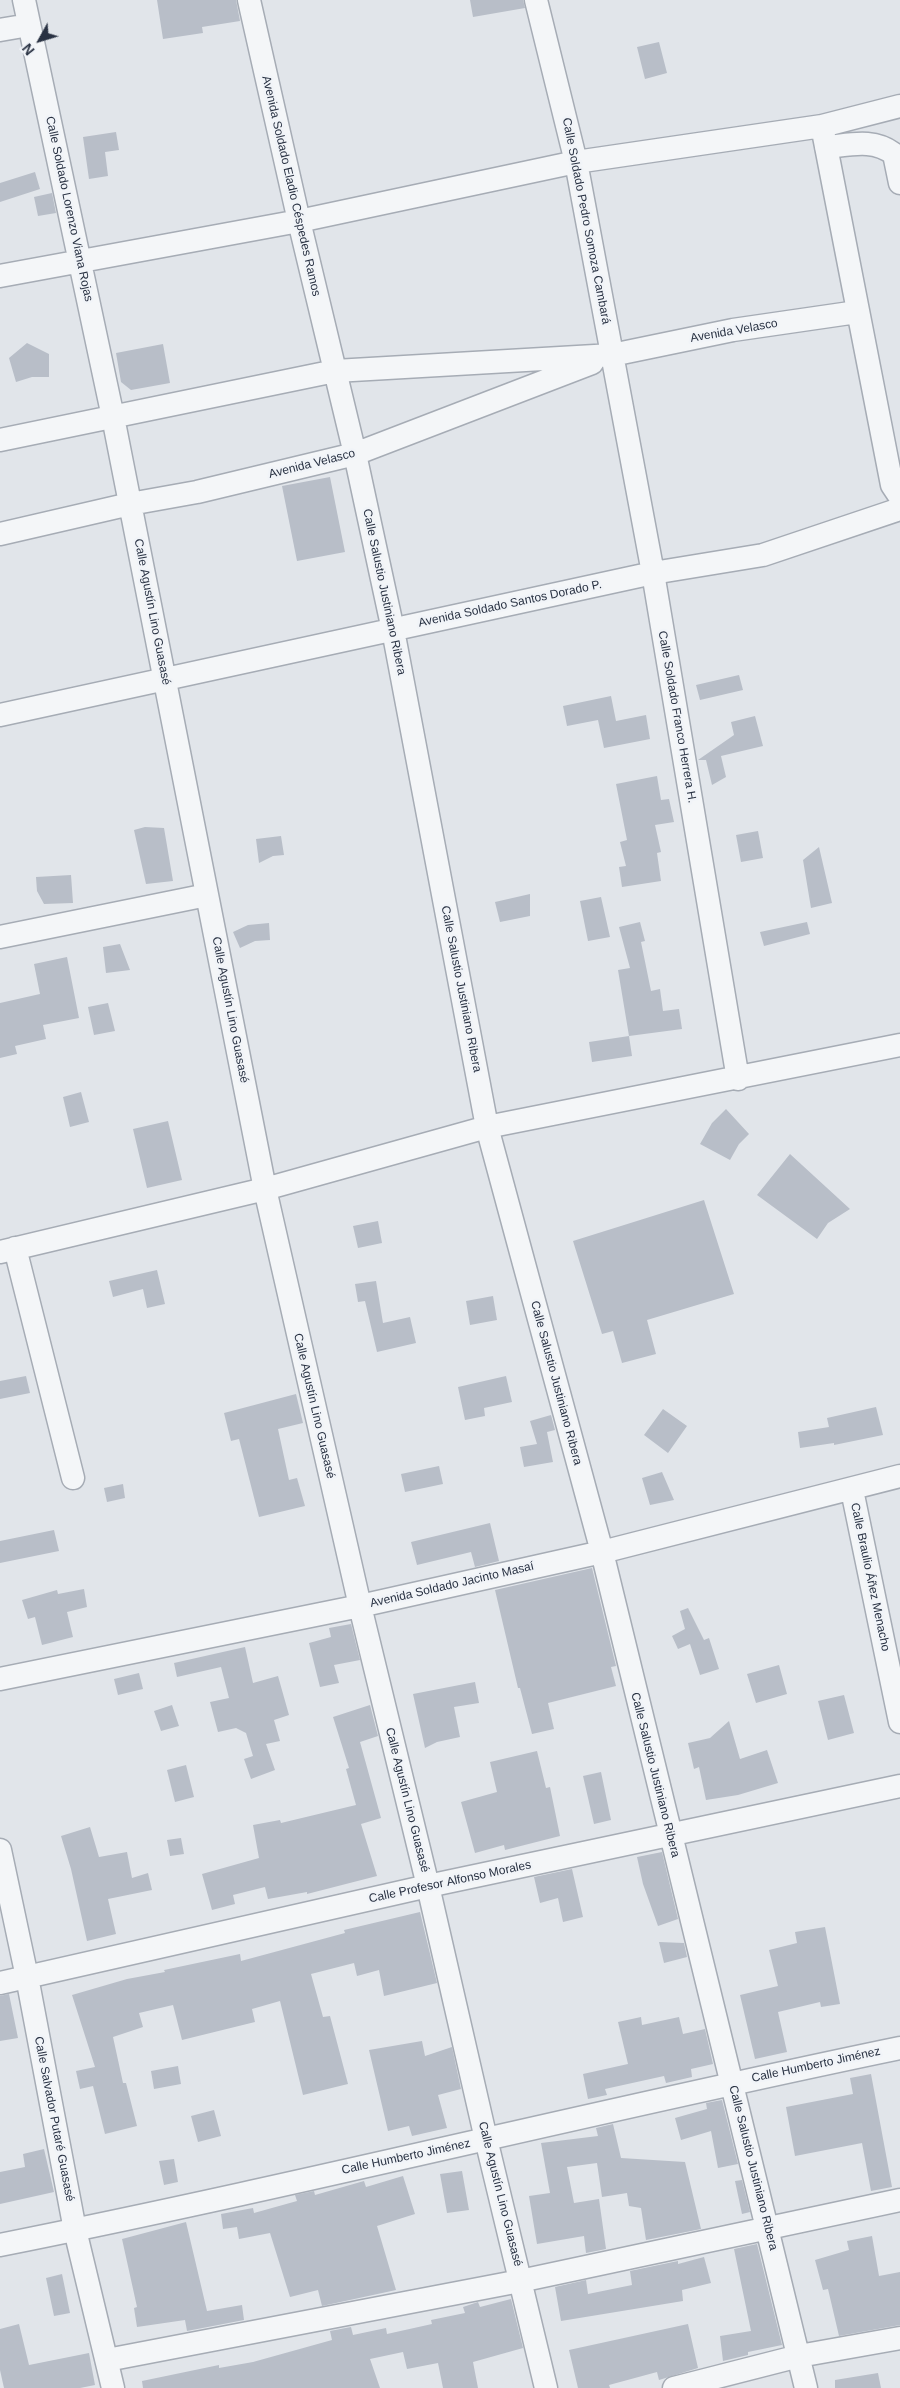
<!DOCTYPE html>
<meta charset="utf-8">
<style>
body{margin:0}
#map{position:relative;width:900px;height:2388px;overflow:hidden;background:#e1e5ea;font-family:Arial,sans-serif}
canvas{display:block}
.north{position:absolute;left:15px;top:15px;width:50px;height:50px;-webkit-text-stroke:4px #f1f4f8;paint-order:stroke;rotate:231deg;font-size:14px;font-weight:700;line-height:20px;text-align:center;color:#293243}
.north::after{content:'';display:block;margin:auto;width:18px;height:22px;background:#293243;clip-path:polygon(50% 0,100% 100%,50% 72%,0 100%)}
</style>
<div id="map">
<canvas width="900" height="2388"></canvas>
<div class="north">N</div>
</div>
<script>
const c = document.querySelector('canvas').getContext('2d');
c.lineJoin = 'round';
function fillPath(path, color) { c.fillStyle = color; c.fill(path, 'evenodd'); }
function stroke(path, color, width, dash) { c.strokeStyle = color; c.lineWidth = width; c.lineCap = dash ? 'butt' : 'round'; c.setLineDash(dash || []); c.stroke(path); }
function write(font, color, halo, rows, align = 'center') {
  c.font = font + ' Arial,sans-serif'; c.lineWidth = 5; c.setLineDash([]); c.textBaseline = 'middle'; c.strokeStyle = halo; c.fillStyle = color; for (const [text, x, y, turn = 0] of rows) {
    c.save(); c.translate(x, y); c.rotate((+turn || 0) * Math.PI / 180); c.textAlign = isNaN(turn) ? turn : align; if (halo) c.strokeText(text, 0, 0); c.fillText(text, 0, 0); c.restore();
  }
}
fillPath(new Path2D(`
 M157,0H236L240,21L202,27L203,33L163,39Z
 M470,0H523L525,8L473,17Z
 M659,42L667,73L645,79L637,47Z
 M116,132L119,150L105,152L108,176L89,179L83,137Z
 M35,172L40,189L0,202V183Z
 M52,193L56,213L38,216L34,197Z
 M27,343L49,354V377H32L16,382L9,358Z
 M163,344L170,383L131,390L121,382L116,353Z
 M330,477L345,552L297,561L282,486Z
 M739,675L743,690L700,700L696,685Z
 M611,696L616,721L646,715L650,739L604,748L598,720L567,726L563,706Z
 M755,716L763,746L721,756L726,777L712,785L706,760H698L734,735L731,722Z
 M657,776L661,800L669,799L674,822L655,825L661,852L657,853L661,881L622,887L619,867L626,866L620,842L627,840L616,784Z
 M145,827L164,828L173,881L146,884L134,830Z
 M758,831L763,858L741,862L736,835Z
 M281,836L284,855L273,856L259,863L256,839Z
 M819,847L832,903L811,908L803,860Z
 M71,875L73,903L44,904L37,891L36,877Z
 M530,894V916L500,922L495,902Z
 M601,897L610,937L588,941L580,901Z
 M640,922L645,941L641,942L651,991L660,989L663,1011L679,1009L682,1029L629,1036L618,970L630,968L619,927Z
 M807,922L810,934L764,946L760,932Z
 M269,923L270,940L255,941L240,948L233,932L248,925Z
 M120,944L130,970L106,973L103,947Z
 M67,957L79,1018L43,1025L46,1039L15,1046L17,1054L0,1058V1003L40,994L34,964Z
 M108,1003L115,1031L94,1035L88,1007Z
 M629,1036L632,1056L592,1062L589,1042Z
 M81,1092L89,1122L70,1127L63,1097Z
 M726,1109L749,1134L739,1144L730,1160L700,1144L712,1123Z
 M168,1121L182,1180L147,1188L133,1129Z
 M790,1154L850,1209L828,1223L817,1239L757,1195Z
 M704,1200L734,1294L647,1320L656,1354L622,1363L613,1331L602,1334L573,1241Z
 M378,1221L382,1243L358,1248L353,1226Z
 M157,1270L165,1304L147,1308L143,1289L113,1297L109,1281Z
 M376,1281L383,1323L410,1317L416,1343L377,1352L365,1301L358,1302L355,1284Z
 M493,1296L497,1320L470,1325L466,1301Z
 M26,1376L30,1393L0,1399V1381Z
 M506,1376L512,1402L484,1408L485,1416L465,1420L458,1387Z
 M296,1394L303,1423L278,1429L289,1480L297,1478L305,1506L259,1517L239,1439L231,1441L224,1413Z
 M876,1407L883,1435L834,1445V1443L800,1448L798,1432L829,1427L827,1418Z
 M663,1409L687,1426L668,1453L644,1435Z
 M551,1415L555,1430L547,1432L553,1462L524,1467L520,1447L537,1444L530,1421Z
 M439,1466L443,1484L405,1492L401,1474Z
 M662,1472L674,1500L650,1505L642,1478Z
 M123,1484L125,1498L107,1502L104,1488Z
 M490,1523L499,1561L475,1567L471,1552L417,1565L411,1542Z
 M54,1530L59,1551L0,1563V1541Z
 M592,1568L616,1666L611,1667L616,1686L548,1703L554,1729L532,1734L520,1688H518L495,1590Z
 M84,1589L87,1607L67,1612L73,1637L42,1645L35,1617L28,1619L22,1600L57,1590L58,1594Z
 M688,1608L704,1640L709,1638L719,1669L700,1675L690,1644L678,1649L672,1636L685,1629L680,1611Z
 M351,1624L360,1660L334,1665L339,1683L320,1687L309,1643L331,1637L329,1628Z
 M245,1647L253,1683L278,1676L289,1715L274,1720L280,1741L266,1744L275,1770L251,1779L244,1759L253,1756L246,1733L236,1728L218,1732L210,1702L229,1698L221,1667L177,1677L174,1663Z
 M779,1665L787,1694L756,1703L747,1674Z
 M139,1673L143,1689L118,1695L114,1679Z
 M475,1682L479,1703L454,1707L460,1737L437,1742L425,1748L413,1694Z
 M844,1695L854,1733L828,1740L818,1701Z
 M172,1705L179,1726L161,1731L154,1711Z
 M370,1705L378,1736L360,1742L381,1818L361,1824L377,1876L307,1894V1892L268,1899L265,1887L233,1895L235,1904L212,1910L202,1874L259,1858L253,1825L280,1820L281,1823L356,1805L346,1769L349,1768L333,1717Z
 M729,1721L740,1759L767,1750L778,1783L738,1795L706,1800L699,1767L694,1769L688,1743L710,1738Z
 M537,1751L546,1788L550,1787L560,1836L505,1850L504,1845L475,1853L461,1802L497,1792L490,1762Z
 M186,1765L194,1797L175,1802L167,1770Z
 M601,1772L611,1820L594,1824L583,1776Z
 M90,1827L99,1857L127,1852L132,1878L148,1873L152,1890L108,1899L116,1934L87,1941L71,1869L61,1836Z
 M181,1838L184,1854L170,1856L167,1840Z
 M662,1852L678,1919L658,1926L643,1884L637,1857Z
 M572,1869L583,1917L563,1922L558,1898L540,1903L534,1877Z
 M420,1912L437,1983L384,1996L379,1970L357,1976L354,1963L311,1974L323,2017L330,2016L348,2084L303,2095L280,2001L252,2009L255,2022L182,2040L173,2005L139,2013L143,2027L113,2037L123,2083H126L137,2126L105,2134L93,2086L80,2089L76,2071L95,2067L72,1995L127,1979L165,1972L164,1970L240,1954L241,1961L345,1933L344,1930Z
 M825,1927L840,2004L821,2007L820,2002L778,2012L787,2052L755,2059L740,1995L778,1986L769,1950L797,1943L795,1932Z
 M659,1942L684,1943L687,1957L664,1963Z
 M9,1994L18,2038L0,2041V1996Z
 M641,2017L642,2025L679,2017L683,2034L705,2029L713,2064L691,2069L692,2077L666,2083L664,2076L605,2089L607,2095L588,2099L583,2074L628,2064L618,2022Z
 M422,2041L425,2056L452,2047L461,2089L438,2095L447,2128L412,2136L409,2126L388,2131L369,2050Z
 M178,2066L181,2084L154,2089L151,2071Z
 M871,2074L892,2187L871,2191L862,2143L795,2156L786,2107L853,2094L850,2078Z
 M722,2100L738,2164L718,2168L711,2131L681,2140L675,2118L707,2109L706,2103Z
 M214,2110L221,2136L198,2142L191,2116Z
 M613,2124L621,2158L685,2162L701,2229L646,2240L641,2208L629,2206L627,2193L602,2197L597,2163L567,2167L574,2203L599,2199L606,2249L586,2253L584,2236L537,2244L529,2196L550,2193L541,2143L598,2136L596,2128Z
 M44,2149L54,2192L0,2204V2172L25,2167L23,2154Z
 M174,2159L178,2182L164,2185L159,2161Z
 M462,2171L469,2210L447,2213L440,2174Z
 M403,2176L415,2214L377,2226L396,2290L322,2306L318,2290L290,2297L270,2233L239,2239L237,2227L223,2229L221,2214L253,2208L254,2213L297,2201L295,2195L314,2191L315,2195L364,2181L366,2187Z
 M742,2180L750,2212L742,2214L735,2181Z
 M186,2222L207,2311L242,2305L244,2320L187,2331L185,2320L137,2327L134,2308L137,2307L122,2239Z
 M872,2236L879,2276L900,2272V2325L839,2336L828,2289L823,2290L815,2260L849,2250L847,2241Z
 M757,2244L782,2345L748,2352V2355L723,2361L720,2336L751,2331L734,2249Z
 M704,2257L711,2283L682,2290L683,2301L561,2321L555,2287L586,2280L588,2294L632,2285L630,2271L678,2261V2264Z
 M62,2274L70,2313L54,2316L46,2278Z
 M511,2299L523,2348L473,2362L478,2388H443L438,2363L407,2369L403,2352L370,2359L380,2388H143L142,2381L219,2365V2368L253,2362L332,2340L330,2331L351,2327L353,2335L386,2328L387,2334L432,2324L431,2320L465,2313L463,2307L478,2302L480,2307Z
 M19,2324L29,2365L89,2353L95,2385L80,2388H4L0,2370V2329Z
 M688,2324L698,2368L659,2380L657,2372L609,2385L610,2388H578L569,2350Z
 M878,2373L881,2388H835V2380Z`), '#b8bec8');
const minor = new Path2D(`
 M24,0L113,417L265,1189L360,1606L428,1886L486,2139L546,2388
 M249,0L299,221L355,454L393,630L487,1127L602,1552L806,2388
 M536,0L576,162L653,573L738,1079
 M0,30L29,25
 M822,126L892,485L900,497
 M826,147C850,145 873,138 894,154L900,183
 M0,276L299,221L576,162L822,126L900,106
 M0,440L335,371L612,355L733,330L857,312
 M0,534L130,504L197,492L355,454L592,363
 M0,715L653,573L763,555L900,509
 M0,937L207,895
 M15,1248L73,1478
 M0,1252L265,1189L487,1127L900,1045
 M852,1490L900,1722
 M0,1679L360,1606L602,1552L900,1476
 M0,1850L27,1977L75,2230L113,2388
 M0,1983L428,1886L900,1786
 M0,2245C301,2185 599,2110 900,2048
 M107,2360L520,2281L900,2200
 M674,2388L799,2356L900,2338`);
stroke(minor, '#a6acb5', 25);
stroke(minor, '#f4f6f8', 22);
write('12px', '#293243', '#f1f4f8', [
 ["Avenida Soldado Eladio Céspedes Ramos",291,186,77],
 ["Calle Soldado Lorenzo Viana Rojas",69,209,78],
 ["Calle Soldado Pedro Somoza Cambará",586,221,79],
 ["Avenida Velasco",734,331,-10],
 ["Avenida Velasco",312,464,-14],
 ["Calle Salustio Justiniano Ribera",384,592,78],
 ["Avenida Soldado Santos Dorado P.",510,604,-12],
 ["Calle Agustín Lino Guasasé",152,612,79],
 ["Calle Soldado Franco Herrera H.",677,717,80],
 ["Calle Salustio Justiniano Ribera",461,989,79],
 ["Calle Agustín Lino Guasasé",230,1010,79],
 ["Calle Salustio Justiniano Ribera",556,1383,75],
 ["Calle Agustín Lino Guasasé",314,1406,77],
 ["Calle Braulio Áñez Menacho",870,1577,78],
 ["Avenida Soldado Jacinto Masaí",452,1585,-13],
 ["Calle Salustio Justiniano Ribera",655,1775,76],
 ["Calle Agustín Lino Guasasé",407,1800,76],
 ["Calle Profesor Alfonso Morales",450,1882,-12],
 ["Calle Humberto Jiménez",816,2065,-12],
 ["Calle Salvador Putaré Guasasé",54,2119,79],
 ["Calle Humberto Jiménez",406,2157,-12],
 ["Calle Salustio Justiniano Ribera",753,2168,76],
 ["Calle Agustín Lino Guasasé",500,2194,76]
]);
</script>
